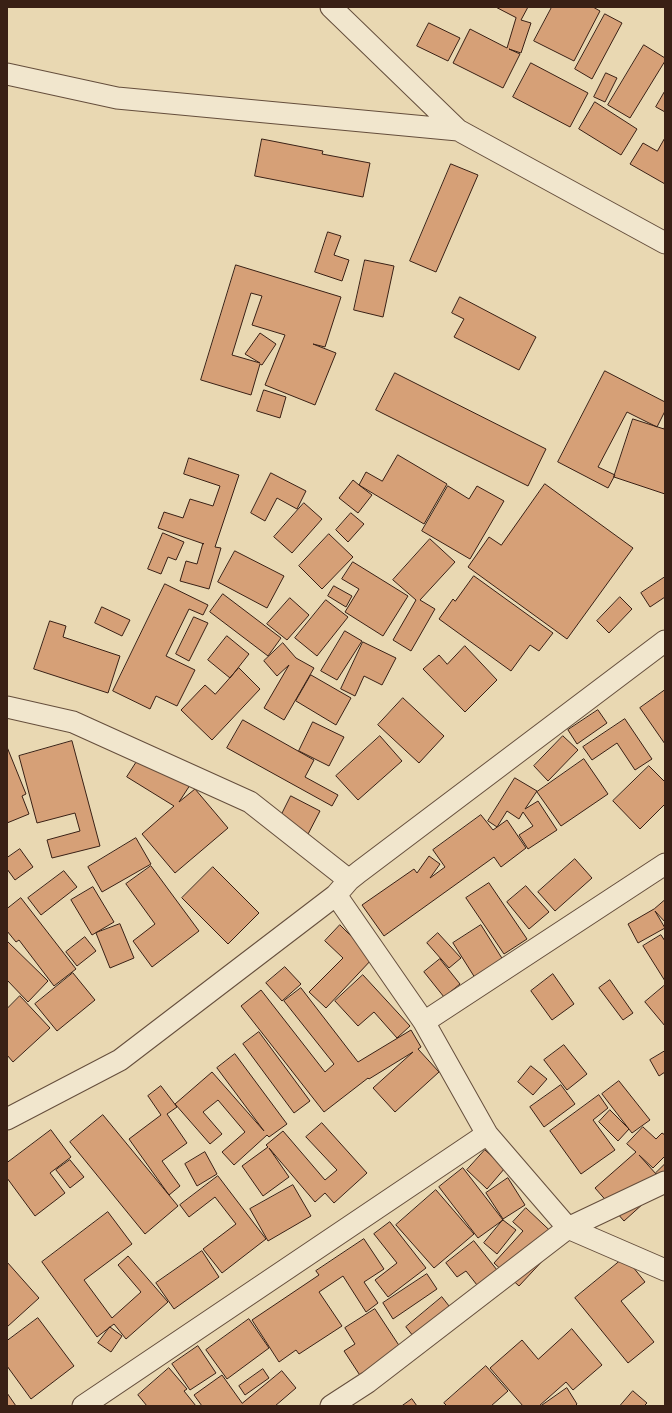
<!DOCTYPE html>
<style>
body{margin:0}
#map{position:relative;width:672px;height:1413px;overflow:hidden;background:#e9d8b2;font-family:Cardo,serif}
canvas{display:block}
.frame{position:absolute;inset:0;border:8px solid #392015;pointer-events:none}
</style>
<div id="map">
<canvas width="672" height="1413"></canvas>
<div class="frame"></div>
</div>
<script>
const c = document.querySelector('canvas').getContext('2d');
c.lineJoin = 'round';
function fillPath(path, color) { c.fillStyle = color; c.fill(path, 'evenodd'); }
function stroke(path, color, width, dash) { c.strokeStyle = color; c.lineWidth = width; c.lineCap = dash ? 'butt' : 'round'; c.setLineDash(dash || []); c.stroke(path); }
const building = new Path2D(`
 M496,7H528L521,20L531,23L521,53L509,49L520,54L503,88L453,63L470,29L507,48L516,18Z
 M552,7H593L600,11L574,61L534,41Z
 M605,14L622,23L592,79L575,69Z
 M429,23L460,38L448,61L417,46Z
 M644,45L665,58V61L630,118L608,105Z
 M531,63L588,93L570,127L513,97Z
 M606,73L617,78L605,102L594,97Z
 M665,91V112L656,107Z
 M595,102L637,129L621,155L579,129Z
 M665,138V184L630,164L643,143L657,151Z
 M262,139L323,151L322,154L370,163L363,197L255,176Z
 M451,164L478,175L436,272L410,261Z
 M328,232L341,236L334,255L349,260L342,281L315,272Z
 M365,260L394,266L383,317L354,310Z
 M236,265L341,297L325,347L313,344L336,353L315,405L265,385L285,335L252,325L262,296L251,293L232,355L260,363L245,354L260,333L276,344L262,365L260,364L251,395L201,380Z
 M460,297L536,337L519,370L454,337L464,319L452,313Z
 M605,371L665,402V411L657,427L627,412L598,467L615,475L608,488L558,462Z
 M395,373L546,449L528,486L376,410Z
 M264,390L286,397L280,418L257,411Z
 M633,419L664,429L665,425V494L614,477Z
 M398,455L447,484L424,524L359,485L372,495L358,513L339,498L353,480L359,485L366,472L382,481Z
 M189,458L239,475L215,547L221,548L209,589L180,581L186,561L197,564L203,543L204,544L158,528L164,512L183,518L190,499L213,506L220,486L184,474Z
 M271,473L306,491L297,509L277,498L265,521L251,513Z
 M545,484L633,548L567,639L468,567L489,537L501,545Z
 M448,486L469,499L477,486L504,501L470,559L422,531Z
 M304,503L322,519L292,553L274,537Z
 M351,513L364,524L348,542L336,530Z
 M163,533L184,542L176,560L168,557L161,574L148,569Z
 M329,534L353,557L322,589L299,566Z
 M430,539L455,562L420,600L435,609L411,651L393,640L416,600L393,580Z
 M235,551L284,576L267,608L218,582Z
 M353,562L408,596L383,636L345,612L359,589L342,579Z
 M474,576L553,633L539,651L530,645L511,671L439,619L453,599L455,601Z
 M665,577V597L650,607L641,593Z
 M165,584L208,605L203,615L189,609L166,656L195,670L177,706L156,696L150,709L113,691Z
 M334,586L352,596L346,607L328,596Z
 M223,594L281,638L268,656L210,612Z
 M620,597L632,609L609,633L597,621Z
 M290,598L309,615L287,640L267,624Z
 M326,600L348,617L317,656L295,638Z
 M102,607L130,620L122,636L95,623Z
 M194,617L208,623L189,661L176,654Z
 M50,621L66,626L63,637L120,656L108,693L34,669Z
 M345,631L362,641L337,680L321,671Z
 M227,636L249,654L230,678L208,660Z
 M363,642L396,658L382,685L364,676L355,696L341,689Z
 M283,643L296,658L314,668L284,720L264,708L289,665L277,676L264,661Z
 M465,646L497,680L465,712L423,669L439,655L447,664Z
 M239,668L260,689L212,740L181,710L205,685L215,694Z
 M311,675L351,698L336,725L296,701Z
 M665,690V744L640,708Z
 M403,698L444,736L419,763L378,725Z
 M598,710L607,723L577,744L568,730Z
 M625,719L652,759L635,770L617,743L592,760L583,747Z
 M243,720L314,760L305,777L338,795L332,806L227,748Z
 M313,722L344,737L329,766L299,751Z
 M380,736L402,761L358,800L336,776Z
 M563,736L578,750L548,781L534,766Z
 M72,741L100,846L52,858L47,840L80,831L75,813L37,823L19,756Z
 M7,747L26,794L22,796L29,814L7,823Z
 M143,752L192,782L179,802L195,789L228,828L175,873L142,834L174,806L127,777Z
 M584,759L608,794L561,826L537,792Z
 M649,766L665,782V804L640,829L613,801Z
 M515,778L537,791L525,809L538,801L557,830L528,849L519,835L533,826L523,812L519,819L507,811L497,827L488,821Z
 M291,796L320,811L306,838L277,824Z
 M481,815L493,830L507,820L526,848L501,867L494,857L384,936L362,905L414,869L417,873L429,856L440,864L430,878L445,867L433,850Z
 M136,838L151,864L102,892L88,867Z
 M20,849L33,867L15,880L7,869V858Z
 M575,859L592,878L555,911L538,892Z
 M151,866L199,931L152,967L133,941L155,924L126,884Z
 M213,867L259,913L228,944L182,898Z
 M64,871L77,887L41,915L28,898Z
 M489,883L527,939L504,954L466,898Z
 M526,886L549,912L529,929L507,902Z
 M93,887L114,922L92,935L71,900Z
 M21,898L76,969L54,986L19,940L16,942L7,931V909Z
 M665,900V922L655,911L665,928L638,943L628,924L654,909Z
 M120,924L134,958L110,968L96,933Z
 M340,925L373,958L326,1008L309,992L343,958L325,941Z
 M481,925L505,963L477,981L453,943Z
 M438,933L461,958L449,968L427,943Z
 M661,935L665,941V981L643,946Z
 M85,937L96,951L77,966L66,952Z
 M7,941L48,981L28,1002L7,980Z
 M440,959L460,984L444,997L424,972Z
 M285,967L301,984L282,1001L266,983Z
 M73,973L95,1000L57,1031L35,1004Z
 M553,974L574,1004L552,1020L531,991Z
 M363,975L410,1026L397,1038L374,1012L358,1026L335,1001Z
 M610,980L633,1013L623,1020L599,988Z
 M664,986L665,987V1026L645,1002Z
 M301,988L358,1062L411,1030L421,1047L418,1049L439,1072L395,1112L373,1088L413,1052L369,1079L368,1078L324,1112L241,1006L261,990L325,1072L334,1064L284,1001Z
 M20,996L50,1028L13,1062L7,1055V1009Z
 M259,1032L310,1101L294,1113L243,1044Z
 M564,1045L587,1074L567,1090L544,1060Z
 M665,1051V1072L659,1076L650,1060Z
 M235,1054L287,1124L269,1137L267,1135L234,1165L222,1152L245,1132L218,1100L203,1112L222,1134L210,1144L175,1104L212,1072L264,1131L217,1068Z
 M531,1066L547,1079L533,1095L518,1082Z
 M619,1081L650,1120L632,1133L602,1094Z
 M561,1085L575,1104L544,1127L530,1107Z
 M161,1086L177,1107L167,1114L187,1143L162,1161L180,1186L169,1195L129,1139L161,1115L148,1096Z
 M599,1095L608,1108L593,1120L615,1150L581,1174L550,1131Z
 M610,1110L629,1129L618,1141L599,1122Z
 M103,1115L178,1206L145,1234L70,1142Z
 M322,1123L367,1173L334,1203L325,1193L315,1202L269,1148L289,1177L263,1196L242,1166L268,1147L266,1145L283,1131L325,1180L337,1170L306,1137Z
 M643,1127L656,1139L662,1133L665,1135V1156L653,1168L639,1155L665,1184L624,1221L595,1188L636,1152L627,1144Z
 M51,1130L71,1157L50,1173L65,1193L35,1216L7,1178V1163Z
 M485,1150L505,1168L487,1189L467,1170Z
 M205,1152L217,1174L197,1186L185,1164Z
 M70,1160L84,1177L70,1188L56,1170Z
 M665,1164V1183L656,1173Z
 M463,1168L503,1220L478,1238L439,1187Z
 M218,1176L266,1239L222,1273L203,1249L236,1224L215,1197L189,1217L180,1205Z
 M508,1178L525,1205L503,1219L486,1193Z
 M293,1185L311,1216L268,1241L250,1209Z
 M436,1190L474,1234L434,1268L396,1225Z
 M526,1208L561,1241L519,1286L494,1263L523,1231L513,1222Z
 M108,1212L132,1244L84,1280L112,1318L141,1292L118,1265L128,1256L168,1302L126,1339L114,1324L97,1337L42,1262Z
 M503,1220L516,1230L497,1254L484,1243Z
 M390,1222L426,1268L388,1297L375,1280L397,1263L374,1234Z
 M364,1239L384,1269L364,1282L378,1303L366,1312L343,1276L319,1292L342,1326L299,1354L296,1350L279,1362L252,1320L319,1275L316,1271Z
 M474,1241L497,1270L477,1285L466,1271L457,1277L446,1263Z
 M202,1251L219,1277L174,1309L156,1283Z
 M625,1257L645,1282L621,1301L654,1342L628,1363L575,1298Z
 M7,1262L39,1298L7,1327Z
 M427,1274L437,1289L393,1319L383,1303Z
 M442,1297L460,1320L424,1350L406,1327Z
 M375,1309L406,1356L365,1383L344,1351L355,1344L345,1328Z
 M38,1318L74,1366L31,1399L7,1366V1341Z
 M249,1319L269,1348L227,1379L206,1350Z
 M110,1327L122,1336L111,1352L98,1343Z
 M572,1329L602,1365L573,1390L566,1382L539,1406H523L490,1368L522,1340L538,1359Z
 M198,1346L216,1373L190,1390L172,1364Z
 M486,1366L508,1391L491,1406H447L444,1403Z
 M169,1368L187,1389L184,1391L196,1406H147L138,1395Z
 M263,1369L269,1378L245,1395L239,1386Z
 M282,1371L296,1388L275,1406H202L194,1395L222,1375L242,1403Z
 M567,1388L577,1404L575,1406H541Z
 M633,1391L647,1403L644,1406H620Z
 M7,1393L16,1406H7Z
 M412,1399L417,1406H402Z`);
fillPath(building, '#d6a077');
stroke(building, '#392015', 1);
const minor = new Path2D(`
 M331,7L458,130
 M7,74L117,98L458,130L665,243
 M7,707L73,722L250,802L349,880
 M336,895L424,1022L487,1134L568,1228L665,1270
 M424,1022L665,864
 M7,1119L120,1060L336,895L349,880L359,872L665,641
 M83,1406L487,1134
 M331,1406L368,1382L568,1228L665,1182`);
stroke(minor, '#654e3c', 23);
stroke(minor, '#f1e6cd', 21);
</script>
